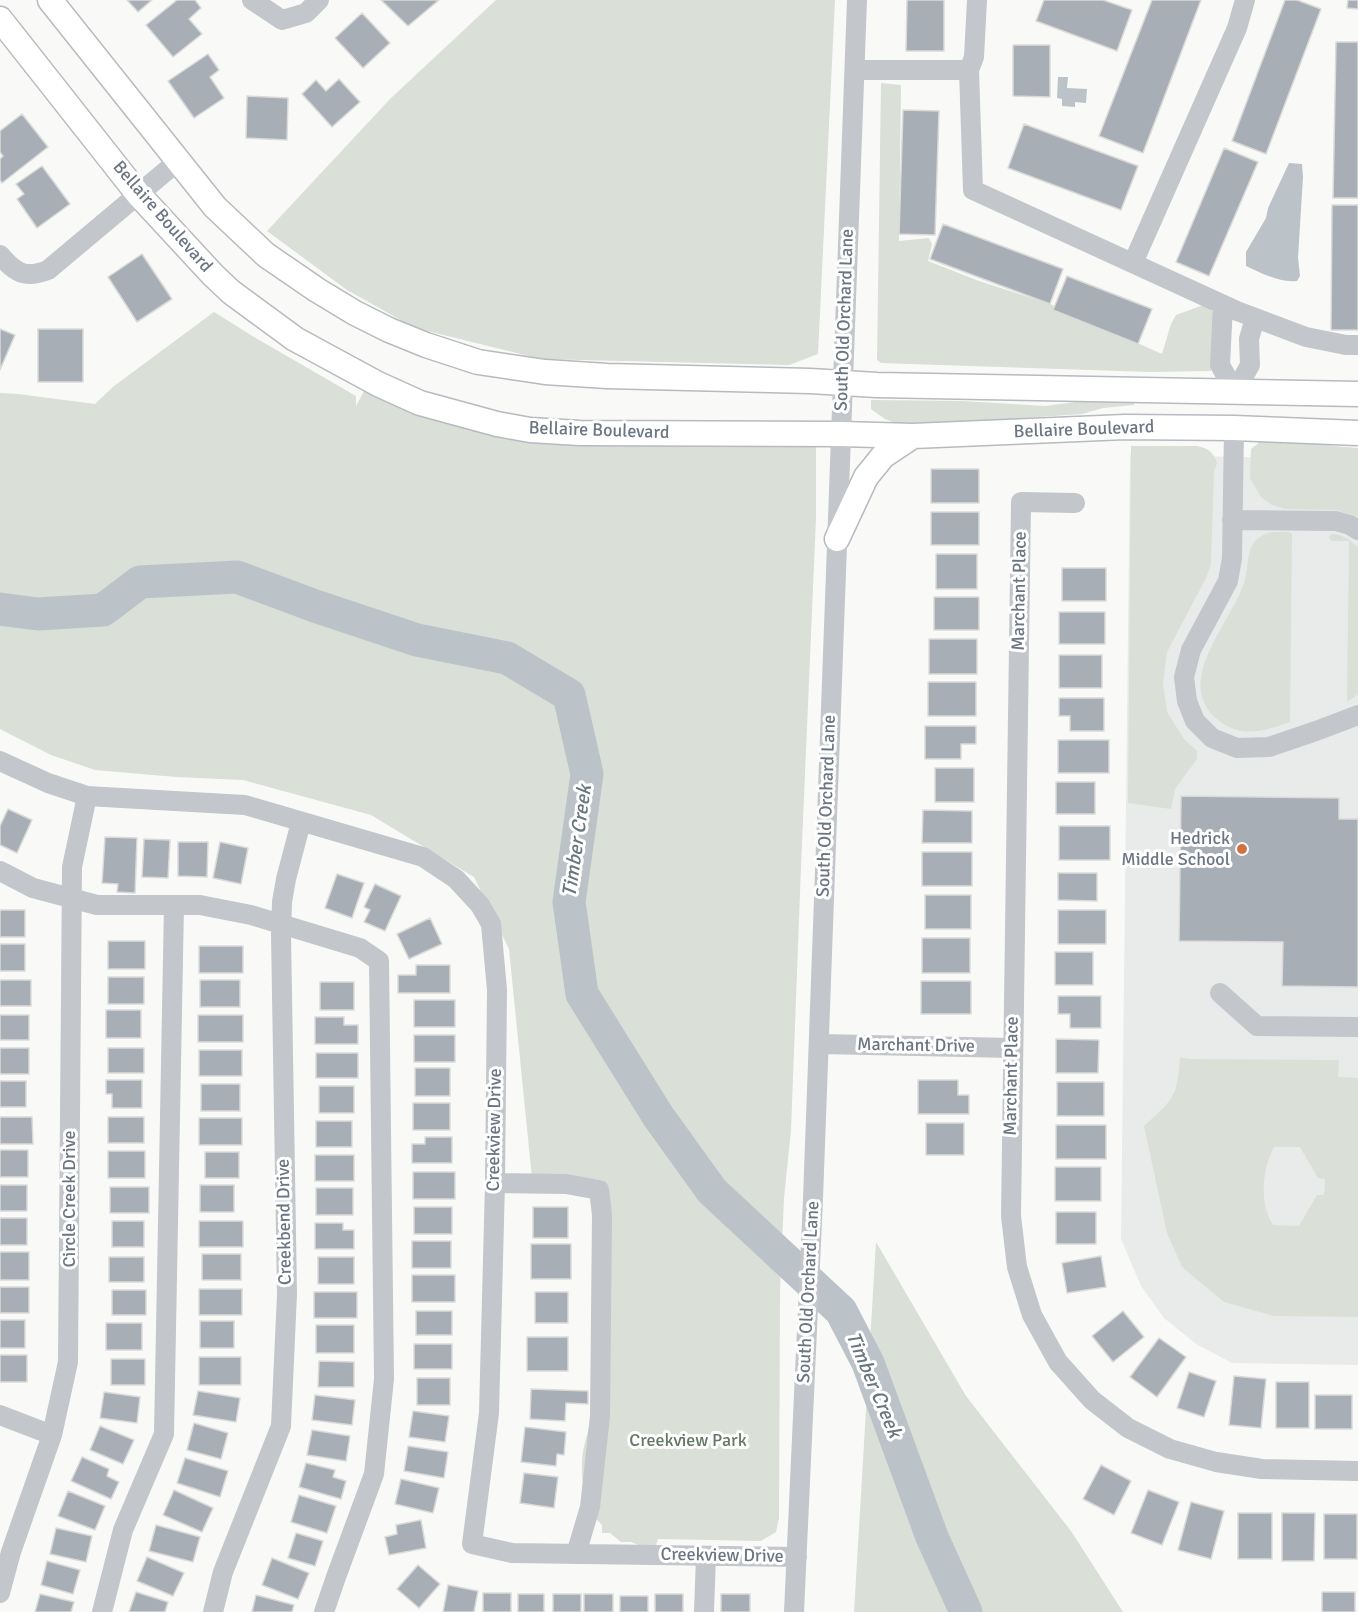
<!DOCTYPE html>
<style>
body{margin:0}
canvas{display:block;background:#f9f9f7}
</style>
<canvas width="1358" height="1612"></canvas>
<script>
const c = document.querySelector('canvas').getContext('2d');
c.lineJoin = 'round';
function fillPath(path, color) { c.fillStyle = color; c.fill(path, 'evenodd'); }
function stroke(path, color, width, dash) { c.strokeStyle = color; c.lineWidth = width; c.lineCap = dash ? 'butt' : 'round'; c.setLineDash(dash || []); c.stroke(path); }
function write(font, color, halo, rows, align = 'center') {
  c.font = font + ' Signika,sans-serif'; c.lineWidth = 6; c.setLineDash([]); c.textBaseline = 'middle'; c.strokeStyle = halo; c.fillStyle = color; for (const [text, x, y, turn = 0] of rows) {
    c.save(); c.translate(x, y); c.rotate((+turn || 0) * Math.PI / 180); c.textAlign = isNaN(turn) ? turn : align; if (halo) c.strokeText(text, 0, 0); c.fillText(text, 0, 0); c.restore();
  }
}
fillPath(new Path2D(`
 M1130,455L1358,459V1365L1232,1363L1196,1344L1164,1318L1141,1286L1121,1239Z`), '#e9ebea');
fillPath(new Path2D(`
 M496,0H835L818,354L789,365L541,359L415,328L347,290L267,231L390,99Z
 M881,83L901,85L899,241L929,238L932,244L928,261L979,281L1050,304L1162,354L1171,324L1176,315L1206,304L1215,314V341L1211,371L1150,372L881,363L877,360Z
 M214,312L254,337L356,396V406L365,389L665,443L816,446V518L801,867L791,1130L784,1198L780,1291L779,1518L776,1532L761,1541L658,1539L656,1545L643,1547L631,1542H621L610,1533H602V1525C585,1510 581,1484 582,1462C582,1450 587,1436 590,1424L607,1187L596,1179L532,1178L509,949L474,877L371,815L243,780L176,777L95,770L51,755L0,729V393L18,394L95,404L114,386Z
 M1099,399H1134V405L1103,408L1082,414L967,422L895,423L885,419L871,409V400L963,401L1045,406Z
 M1272,439L1283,440L1284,444L1301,440L1334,446L1358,448V517L1336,510L1285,509L1272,505L1261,497L1250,478L1251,449L1261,441Z
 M1131,446H1197C1208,448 1214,453 1217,463L1214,471L1211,564L1206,578L1167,652L1163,683L1167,712L1184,739L1197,751V759L1175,789L1171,809L1128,803Z
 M1272,532H1289L1292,534L1290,722C1264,731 1240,739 1217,719C1173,681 1231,623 1244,583C1251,561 1243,539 1272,532Z
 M1331,534C1342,534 1350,540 1358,547V694L1347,702L1349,541H1331L1329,537Z
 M1180,1057L1188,1059L1339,1060L1338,1077L1358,1078V1317L1274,1316L1224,1302L1182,1267L1167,1233L1144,1126C1174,1099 1177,1098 1180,1057ZM1274,1147H1300L1318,1178L1325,1179L1324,1195H1317L1299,1226L1273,1225C1259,1203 1262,1170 1274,1147Z
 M876,1242L966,1396L1071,1531L1123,1612H854Z`), '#dadfd8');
fillPath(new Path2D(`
 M1058,77H1068L1067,88L1087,89L1086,103L1075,102V107L1062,106V99L1057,98Z
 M1289,163L1302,164L1303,177L1298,258L1300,276L1297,281C1280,283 1261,273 1246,266V252L1266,218L1268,208Z`), '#bbc3c8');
stroke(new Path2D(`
 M0,609L38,614L103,610L140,582L237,577L315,606L417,640L507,658L569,695L587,774L569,902L582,994L658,1116L712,1191L841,1311L868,1363L932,1537L966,1612`), '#bbc3c8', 33);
const building = new Path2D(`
 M127,0H152L138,12Z
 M177,0H195L201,8L189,19L202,34L173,57L146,25Z
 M381,0H439L408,26Z
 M907,0H944V51H906Z
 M1044,0H1103L1132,10L1117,51L1036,21Z
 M1152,0H1201L1143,153L1099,136Z
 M1285,0H1297L1321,9L1266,154L1232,141Z
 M1348,0H1358V9L1347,8Z
 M362,13L390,43L363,68L335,38Z
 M1336,42H1358V198H1333Z
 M1013,45H1050V97L1013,96Z
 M208,54L219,70L210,77L224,98L194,118L168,81Z
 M339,79L360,102L332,127L302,94L316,80L326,91Z
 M247,96L288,98L287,140L246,138Z
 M903,110L939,111L935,235L899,234Z
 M22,114L48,147L2,183L0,180V159L3,156L0,152V131Z
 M1024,124L1138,166L1121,210L1008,168Z
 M1224,148L1258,162L1209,276L1176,262Z
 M42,166L70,204L37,228L17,199L24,194L16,184Z
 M1332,205H1358V330H1331Z
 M943,224L1063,269L1050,304L930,259Z
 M142,254L172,299L137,322L108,277Z
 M1067,276L1152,309L1138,344L1053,310Z
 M0,329L15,335L0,370Z
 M38,329H83V382H38Z
 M931,469H979V503H931Z
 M931,512H979V545H931Z
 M936,554H977V589H936Z
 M1062,568H1106V601H1062Z
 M934,597H979V630H934Z
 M1059,612H1105V644H1059Z
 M929,639H977V674H929Z
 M1059,655H1102V688H1059Z
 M928,682H976V716H928Z
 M1059,698H1104V731H1070V716H1059Z
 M925,726H976V744H961V759H925Z
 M1058,740H1109V773H1058Z
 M935,768H974V802H935Z
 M1056,782H1095V814H1056Z
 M1181,796L1339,798V819H1358V987L1282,986L1283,942L1179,941Z
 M8,809L32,820L17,853L0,845V826Z
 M923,810L972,811V843H922Z
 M1059,826H1110V860H1059Z
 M105,837L137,838L135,893L117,892L118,884L102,883Z
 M144,839L170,840L168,878L142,877Z
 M178,842H208L207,877L178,876Z
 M220,842L248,848L241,884L213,878Z
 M922,852H972V886H922Z
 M1058,873H1097V901L1058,900Z
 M337,874L364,883L352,918L325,908Z
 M375,884L401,896L385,931L364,922L370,910L364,907Z
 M925,895H971V929H925Z
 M0,910H25V937H0Z
 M1058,910H1106V944H1058Z
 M430,918L442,944L409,959L397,934Z
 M922,938H970V973H922Z
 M108,941H145V969H108Z
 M0,944H25V971H0Z
 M199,946H243V973H199Z
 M1055,952H1093V985H1055Z
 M416,965H450V993H398V975H416Z
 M108,977H144V1004H108Z
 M0,980H31V1006H0Z
 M200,980H240V1007H200Z
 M921,981H971V1014H921Z
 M320,982H354V1010H320Z
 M1058,996H1101V1028H1070V1014H1058Z
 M414,1000H455V1027H414Z
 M106,1010H141V1038H106Z
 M0,1015H29V1040H0Z
 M198,1015H243V1042H198Z
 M315,1017H344V1025H358V1044H315Z
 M414,1035H455V1062H414Z
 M1056,1039L1099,1040L1098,1073H1056Z
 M0,1048H29V1074H0Z
 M108,1048H144V1073H108Z
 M199,1050H242V1076H199Z
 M316,1053H358V1078H316Z
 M415,1068H450V1096H415Z
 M106,1080H142V1108H112V1094H106Z
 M918,1080H958V1095H969V1114H918Z
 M0,1081H26V1107H0Z
 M1057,1082H1104V1116H1057Z
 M201,1084H240V1111H201Z
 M319,1086H354V1113H319Z
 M413,1103H450V1130H413Z
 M0,1117H32L33,1144H0Z
 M108,1117H144V1143H108Z
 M199,1118H242V1145H199Z
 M316,1121H352V1147H316Z
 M926,1123H964V1155H926Z
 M1056,1125H1106V1159H1056Z
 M425,1137H452V1163H412V1144H425Z
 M0,1150H28V1177H0Z
 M108,1151H145V1178H108Z
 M205,1152H239V1178H205Z
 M315,1155H354V1181H315Z
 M1055,1167H1101V1201H1055Z
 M413,1172H455V1199H413Z
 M0,1185H27V1211H0Z
 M200,1185H234V1212H200Z
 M110,1187H149V1213H110Z
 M316,1188H353V1215H316Z
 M414,1207H452V1234H414Z
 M533,1207H568V1238H533Z
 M1056,1212H1096V1244H1056Z
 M0,1218H27V1245H0Z
 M112,1221H144V1247H112Z
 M199,1221H243V1247H199Z
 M315,1223H343V1230H354V1249H315Z
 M412,1241H451V1268H412Z
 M531,1244H571V1279H531Z
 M0,1252H29V1280H0Z
 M202,1254H241V1280H202Z
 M1101,1256L1106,1287L1067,1293L1062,1263Z
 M109,1257H144V1282H109Z
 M318,1257H354V1284H318Z
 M412,1275H455V1302H412Z
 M0,1287H29V1313H0Z
 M199,1289H242V1315H199Z
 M112,1290H146V1315H112Z
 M314,1292H357V1318H314Z
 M535,1292H568V1323H535Z
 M416,1311H452V1335H416Z
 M1123,1311L1144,1337L1113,1362L1092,1336Z
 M0,1320H25V1348H0Z
 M200,1321H234V1348H200Z
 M106,1323H142V1350H106Z
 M316,1325H354V1353H316Z
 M527,1337H568V1371H527Z
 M1159,1338L1186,1357L1157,1397L1130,1377Z
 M414,1344H452V1369H414Z
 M0,1355H27V1382H0Z
 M199,1357H241V1385H199Z
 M111,1359H145V1385H111Z
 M319,1361L354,1362V1387H318Z
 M1189,1372L1216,1381L1204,1417L1177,1408Z
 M1234,1376L1266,1379L1261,1428L1229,1425Z
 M417,1378H450V1405H417Z
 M1276,1382H1309V1428H1276Z
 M531,1389L588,1391V1404L566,1403L565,1421L530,1419Z
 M198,1391L240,1398L236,1422L193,1415Z
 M104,1392L140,1397L137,1423L100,1418Z
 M315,1395L355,1400L352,1425L312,1420Z
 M1315,1395H1352V1429H1315Z
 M413,1411L449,1416L445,1442L409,1437Z
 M194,1423L228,1433L221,1459L187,1450Z
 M100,1426L134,1440L123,1464L90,1450Z
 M525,1427L566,1432L564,1455L557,1454L556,1466L521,1462Z
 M312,1430L350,1436L346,1461L307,1455Z
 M408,1446L448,1452L444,1478L404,1471Z
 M82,1457L109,1469L107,1476L119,1482L111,1499L71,1481Z
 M185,1458L228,1471L220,1497L177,1483Z
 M306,1463L335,1470L333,1477L346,1481L341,1499L299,1487Z
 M1101,1465L1131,1481L1114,1515L1083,1499Z
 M524,1473L558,1477L554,1508L520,1503Z
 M401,1479L439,1488L433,1513L395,1504Z
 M174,1490L213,1508L202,1532L163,1515Z
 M1148,1490L1179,1502L1162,1545L1131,1533Z
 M68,1491L105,1506L95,1530L58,1516Z
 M299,1495L336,1506L327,1533L291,1522Z
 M1191,1502L1224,1511L1211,1559L1178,1550Z
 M1238,1513H1272V1559H1238Z
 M1282,1513H1315L1314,1561H1282Z
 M1324,1514H1357V1559H1324Z
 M421,1520L426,1548L389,1555L385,1537L397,1534L396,1525Z
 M156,1525L200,1537L193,1562L149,1551Z
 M56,1528L92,1536L86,1562L50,1554Z
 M296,1533L323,1541L315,1566L288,1558Z
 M147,1557L184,1573L173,1596L137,1581Z
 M272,1558L309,1573L298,1599L262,1585Z
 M47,1561L80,1570L73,1594L41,1585Z
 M418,1565L440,1584L419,1608L397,1589Z
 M448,1585L478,1591L474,1612H443Z
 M136,1592L168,1602L165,1612H129Z
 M1322,1592H1355V1612H1322Z
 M483,1593H511V1612H483Z
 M40,1594L74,1602L71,1612H35Z
 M518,1594H544V1612H518Z
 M553,1594H581V1612H553Z
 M584,1594H613V1612H584Z
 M655,1594H683V1612H655Z
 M721,1594H750V1612H721Z
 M256,1595L294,1605L292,1612H252Z
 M620,1596H648V1612H620Z`);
fillPath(building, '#a8aeb5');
stroke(building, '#dadbd9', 1.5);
const major = new Path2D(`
 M50,0L215,207L266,255L317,290L355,313L389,330L426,345L478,362L545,372L607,376L810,381L877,385L1358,394
 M0,19L138,194L213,275L231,292L295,339L378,384L420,403L497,424L530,430L580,433L841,434L913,436L1125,427L1234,428L1358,433
 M837,539L866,477L883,456L913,436`);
stroke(major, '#b7babe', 27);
stroke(new Path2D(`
 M252,0L282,20L306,13L319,0
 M855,70H969L973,190L1237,311L1306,337L1346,345H1358
 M969,70L974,57L977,0
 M0,255C15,273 25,279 48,270L178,161
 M1133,263L1237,28L1245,0
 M1223,305L1220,365L1235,392
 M1235,392L1250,365L1249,339L1255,318
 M1234,428L1232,558L1228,581L1191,650L1184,677L1187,701L1195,721L1212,738L1237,748L1269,747L1316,731L1358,715
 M1075,503L1021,502L1011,1216L1017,1267L1032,1315L1058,1362L1092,1400L1128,1428L1170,1449L1216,1462L1262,1469L1358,1471
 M1232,520L1336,521L1350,525L1358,530
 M0,761L48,783L87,796L245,805L423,857L456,879L480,905L491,924L497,990L495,1183L489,1413L472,1544L512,1553L797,1557
 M0,871L33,888L97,905H200L251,915L360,948L379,961L384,1379L374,1474L336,1577L324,1612
 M1220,993L1257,1026L1358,1027
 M819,1044L1013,1048
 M495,1183L566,1184L599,1190L602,1215L600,1416L590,1507L576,1554
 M0,1415L52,1435
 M0,1593L11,1552L52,1435L68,1362L72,867L87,796
 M102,1612L123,1530L164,1434L174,905
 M213,1612L223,1572L281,1426L287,1294L281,934L282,902L286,879L301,822
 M704,1612L706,1556
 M794,1612L813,1199L857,0`), '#c3c6ca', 20);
stroke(major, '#fff', 24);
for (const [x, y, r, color] of [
 [1242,849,6,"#d0713f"]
]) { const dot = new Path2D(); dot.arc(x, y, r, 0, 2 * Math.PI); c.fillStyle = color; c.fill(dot); stroke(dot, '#fff', 2); }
write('18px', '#6b7684', '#fff', [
 ["Bellaire Boulevard",162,217,49],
 ["South Old Orchard Lane",845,320,-88],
 ["Bellaire Boulevard",1084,430,-2],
 ["Bellaire Boulevard",599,431,2],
 ["Marchant Place",1020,591,-89],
 ["South Old Orchard Lane",827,806,-88],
 ["Marchant Drive",916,1046,1],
 ["Marchant Place",1012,1076,-89],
 ["Creekview Drive",495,1130,-89],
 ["Circle Creek Drive",70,1199,-90],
 ["Creekbend Drive",285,1222,-91],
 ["South Old Orchard Lane",809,1292,-87],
 ["Creekview Drive",722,1556,1]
]);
write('18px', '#6b7684', '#fff', [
 ["Hedrick",1230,839],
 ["Middle School",1230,860]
], 'right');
write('18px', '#667765', '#fff', [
 ["Creekview Park",688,1441]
]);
write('italic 20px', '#67767f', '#fff', [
 ["Timber Creek",578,841,-82],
 ["Timber Creek",873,1385,67]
]);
</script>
